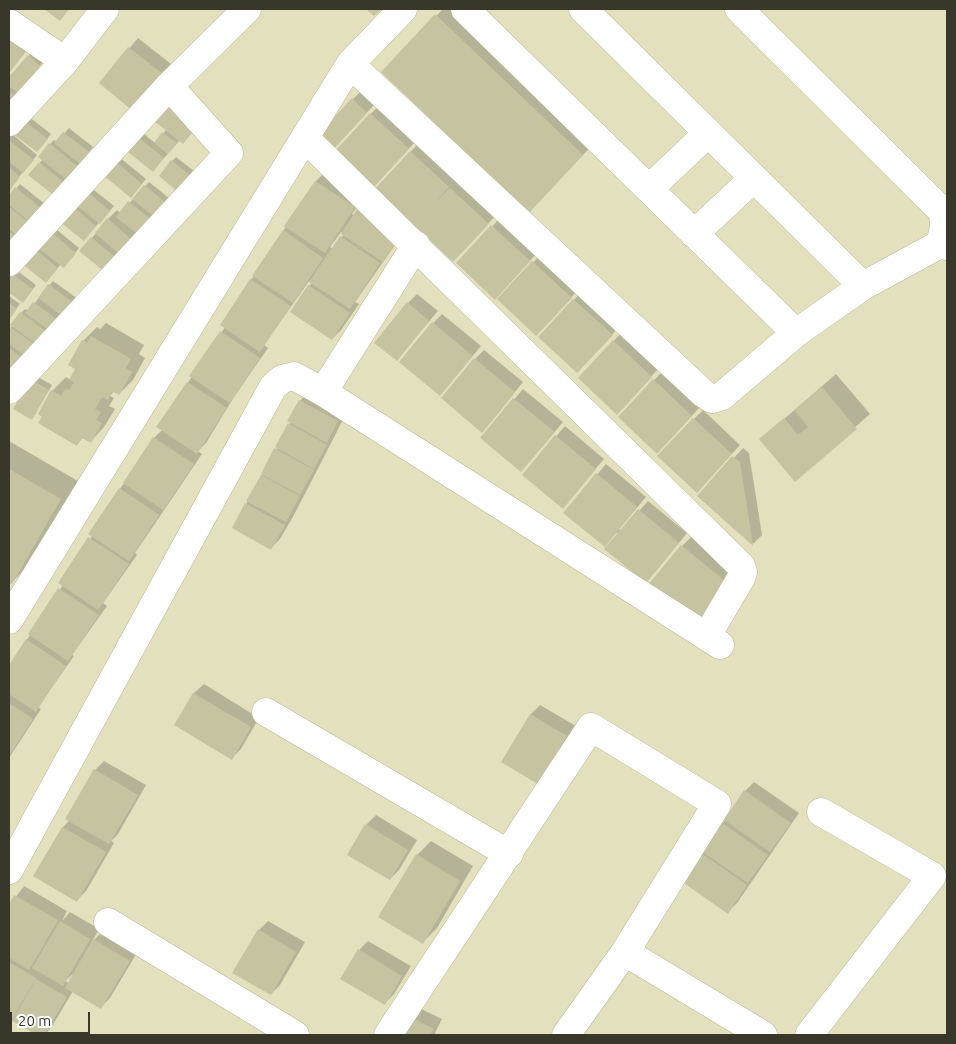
<!DOCTYPE html>
<style>
body{margin:0}
#map{position:relative;width:956px;height:1044px;overflow:hidden;background:#e3e0bd;font-family:Ubuntu,sans-serif}
canvas{display:block}
.frame{position:absolute;inset:0;border:10px solid #393729;pointer-events:none}
.scale{position:absolute;left:10px;top:1012px;width:80px;height:22px;box-sizing:border-box;border:2px solid #393729;border-top:0;padding-left:6px;font-size:15px;line-height:18px;white-space:nowrap;color:#393729;-webkit-text-stroke:4px #fff;paint-order:stroke}
</style>
<div id="map">
<canvas width="956" height="1044"></canvas>
<div class="frame"></div>
<div class="scale">20 m</div>
</div>
<script>
const c = document.querySelector('canvas').getContext('2d');
c.lineJoin = 'round';
function fillPath(path, color) { c.fillStyle = color; c.fill(path, 'evenodd'); }
function stroke(path, color, width, dash) { c.strokeStyle = color; c.lineWidth = width; c.lineCap = dash ? 'butt' : 'round'; c.setLineDash(dash || []); c.stroke(path); }
fillPath(new Path2D(`
 M443,9H466L600,137L547,193L383,72Z
 M18,31L33,42L9,73V40Z
 M138,38L171,64L142,100L101,83Z
 M33,51L44,61L18,91L19,92L9,107V79Z
 M362,90L376,103L341,140L353,99Z
 M162,101L204,118L183,142L180,140L157,166L129,152L144,134L155,143L167,129Z
 M380,104L418,139L383,176L337,151Z
 M28,116L51,134L41,147L14,133Z
 M69,128L93,147L80,162L84,165L60,191L30,175L43,159L50,144L54,140L57,142Z
 M12,134L37,155L10,188L9,137Z
 M420,142L497,214L463,251L376,188Z
 M119,157L146,179L135,192L115,161Z
 M176,157L199,175L183,194L172,161Z
 M325,172L364,197L352,214L354,216L409,225L355,302L359,304L341,330L332,339L309,286L312,283L309,281L264,345L268,348L234,397L206,443L198,451L202,454L135,553L137,555L103,603L107,606L72,655L74,656L38,707L41,709L9,758V667L63,585L120,489L154,438L162,430L158,427L225,327L251,280L316,181ZM341,232L344,234L333,249L330,247Z
 M149,182L175,203L115,271L81,251L108,219L117,210L120,213Z
 M20,184L45,204L29,219L9,245V197Z
 M89,186L114,206L88,235L60,221Z
 M501,217L539,251L504,289L458,263Z
 M51,225L79,248L68,262L61,264L50,277L22,262Z
 M542,253L580,288L545,325L499,299Z
 M11,266L36,285L23,302L9,292V268Z
 M53,281L81,301L24,353L10,370L9,330L21,313L25,309L28,311Z
 M583,290L621,325L586,362L540,337Z
 M417,294L438,311L397,359L408,303Z
 M9,296L20,304L9,317Z
 M442,314L481,346L440,395L433,323Z
 M106,323L144,345L139,354L145,358L133,380L119,394L114,391L110,396L114,398L109,406L115,409L104,427L91,441L84,437L77,444L52,391L66,377L71,380L77,369L83,341L97,327L100,329Z
 M623,331L660,367L626,404L579,378Z
 M484,350L523,382L491,422L475,359Z
 M663,371L701,406L666,443L654,380Z
 M836,374L870,414L795,480L761,439Z
 M36,376L52,385L32,418Z
 M523,389L563,422L530,461L482,437Z
 M309,391L347,412L294,515L280,539L271,548L233,528L291,422L300,401Z
 M703,410L740,445L706,482L694,419Z
 M565,426L604,459L563,507L523,475Z
 M9,441L78,481L29,565L11,583L9,581Z
 M743,448L749,453L762,535L753,544L699,496Z
 M606,464L646,497L619,529L621,531L648,501L687,533L655,572L617,532L605,545L565,512Z
 M696,532L745,572L712,612L682,546Z
 M204,684L259,718L241,749L232,758L176,725L194,693Z
 M540,705L576,726L538,782L503,761L531,714Z
 M104,761L146,785L118,834L111,841L114,843L86,891L77,900L63,827L70,820L95,770Z
 M754,782L799,813L737,903L728,912L683,881L745,791Z
 M376,815L417,840L399,870L390,879L349,854L366,825Z
 M431,841L473,866L437,928L423,942L417,855Z
 M24,886L67,911L62,921L70,912L99,929L92,942L103,931L138,951L110,998L101,1007L73,991L51,1028L44,1035H39L13,1020L9,1024V906ZM74,973L69,983L65,981Z
 M268,921L305,942L280,985L271,994L259,930Z
 M368,941L411,966L394,994L385,1003L359,950Z
 M413,1005L442,1019L434,1035H393Z`), '#0003');
fillPath(new Path2D(`
 M44,9H69L60,21Z
 M366,9H382L374,16Z
 M435,14L583,155L529,213L381,72Z
 M9,40L24,52L9,73Z
 M128,47L163,74L133,111L99,83Z
 M28,55L40,66L17,93L9,86V77Z
 M9,92L16,97L9,107Z
 M352,98L367,113L332,151L317,136Z
 M161,101L196,128L183,144L149,117Z
 M370,113L409,149L374,187L335,151Z
 M23,120L48,139L37,152L12,133Z
 M63,132L89,152L80,164L54,143Z
 M162,132L177,143L168,154L154,143Z
 M139,138L164,158L153,172L128,152Z
 M9,140L34,160L23,173L9,162Z
 M49,143L81,169L71,183L38,157Z
 M410,151L449,187L434,203L450,188L489,224L453,262L375,189Z
 M114,160L142,184L131,198L103,175Z
 M171,160L196,180L183,196L159,176Z
 M39,162L66,184L56,197L28,175Z
 M9,167L20,177L10,190L9,189Z
 M315,181L355,207L325,253L284,226Z
 M144,185L172,208L161,222L132,199Z
 M15,187L42,209L31,223L9,205V195Z
 M84,189L110,211L100,224L73,203Z
 M128,201L158,225L146,241L116,217Z
 M71,205L96,226L84,241L59,221Z
 M359,206L401,234L383,262L341,234Z
 M9,207L28,222L17,235L9,229Z
 M107,218L140,247L127,261L95,233Z
 M491,225L530,261L495,300L456,263Z
 M46,228L76,253L64,268L33,244Z
 M283,230L323,258L293,303L252,276Z
 M9,231L16,237L9,246Z
 M340,236L380,263L350,309L309,282Z
 M91,237L122,263L111,277L79,251Z
 M32,247L58,268L46,283L20,262Z
 M532,261L572,298L536,336L497,299Z
 M9,272L33,289L23,303L9,293Z
 M250,279L291,306L260,352L220,325Z
 M48,284L78,306L68,320L38,298Z
 M308,285L350,313L332,340L290,312Z
 M573,299L613,335L577,373L538,337Z
 M33,302L62,323L54,334L25,313Z
 M407,302L429,321L397,361L374,343Z
 M9,303L17,309L9,320Z
 M20,312L51,335L42,348L10,325Z
 M432,322L473,356L440,396L399,362Z
 M10,327L40,348L31,360L9,344Z
 M220,331L260,358L230,403L189,376Z
 M91,336L131,359L126,368L132,372L119,395L112,391L108,400L102,397L95,409L101,412L96,420L102,423L91,443L82,438L77,446L38,423L42,417L38,414L51,390L61,396L66,388L69,390L74,382L69,380L75,369L68,365L82,340L87,343Z
 M613,340L652,377L617,415L578,378Z
 M9,348L21,357L10,372L9,371Z
 M474,358L515,392L482,433L441,398Z
 M30,379L49,390L32,420L13,409Z
 M653,379L692,416L657,454L618,417Z
 M187,382L227,408L197,454L156,427Z
 M822,387L857,429L795,482L759,439L784,418L798,435L808,427L794,410Z
 M513,398L555,432L521,472L480,438Z
 M299,400L338,421L327,443L287,421Z
 M693,418L732,454L697,493L657,456Z
 M288,423L327,445L314,469L275,447Z
 M555,435L596,469L563,509L522,475Z
 M153,437L194,464L163,510L123,483Z
 M274,448L314,470L300,495L261,474Z
 M732,456L740,462L753,546L697,496Z
 M9,469L61,499L12,584L9,583Z
 M596,473L637,507L605,547L563,513Z
 M261,475L300,496L286,522L246,501Z
 M119,488L159,515L129,561L88,534Z
 M245,503L285,525L271,550L232,528Z
 M638,509L679,543L646,583L604,549Z
 M88,537L129,564L98,610L58,583Z
 M681,545L732,587L699,627L648,585Z
 M58,588L99,615L68,661L28,634Z
 M26,639L66,666L36,712L9,694V665Z
 M193,693L251,727L232,760L174,725Z
 M9,703L33,719L9,756Z
 M530,714L567,736L538,784L501,762Z
 M94,769L138,795L109,844L65,819Z
 M744,790L791,823L770,852L724,820Z
 M721,822L768,855L748,883L701,851Z
 M365,824L408,850L390,880L347,855Z
 M62,827L106,852L77,902L33,876Z
 M701,853L747,885L728,914L681,881Z
 M416,854L460,881L423,944L378,917Z
 M14,895L58,920L29,970L9,958V904Z
 M60,921L90,939L63,986L32,968Z
 M258,929L296,952L271,995L232,973Z
 M93,939L130,961L101,1009L65,988Z
 M358,949L402,976L385,1005L340,979Z
 M9,962L36,978L9,1024Z
 M36,979L67,997L44,1035H37L12,1021Z
 M403,1013L434,1029L430,1035H392Z`), '#c6c3a0');
const minor = new Path2D(`
 M465,9L796,333
 M583,9L863,286
 M739,9L941,210C947,222 943,232 940,244
 M9,23L65,61
 M350,64L704,394L712,399L722,396L796,333L863,286L940,244L947,246
 M9,122L65,61L105,9
 M305,138L741,566L743,572L741,578L707,636
 M649,189L708,133
 M694,234L754,178
 M9,262L169,86L247,9
 M9,390L229,153L169,86
 M323,392L416,245
 M9,620L350,64L403,9
 M266,712L509,854
 M9,870L273,387L282,379L294,376L323,392L720,645
 M108,922L295,1035
 M625,952L763,1035
 M388,1035L591,727L717,804L625,952L566,1035
 M809,1035L932,876L821,812`);
stroke(minor, '#b9b694', 29);
stroke(minor, '#fff', 28);
</script>
